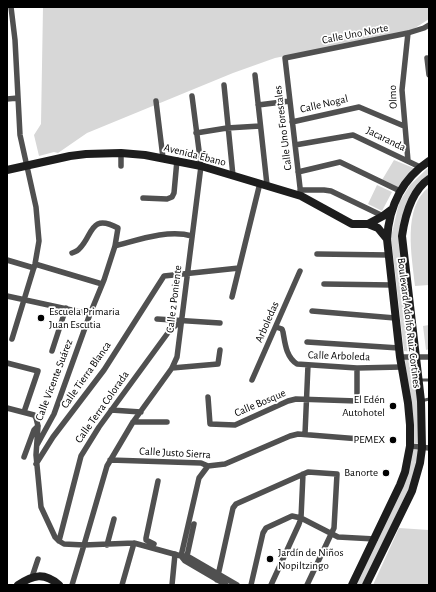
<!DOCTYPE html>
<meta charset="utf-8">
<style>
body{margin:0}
#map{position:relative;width:436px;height:592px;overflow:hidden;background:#fff;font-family:"Alegreya Sans",sans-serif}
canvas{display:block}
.frame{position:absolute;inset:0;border:8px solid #000;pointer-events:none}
</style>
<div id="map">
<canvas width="436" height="592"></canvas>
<div class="frame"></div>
</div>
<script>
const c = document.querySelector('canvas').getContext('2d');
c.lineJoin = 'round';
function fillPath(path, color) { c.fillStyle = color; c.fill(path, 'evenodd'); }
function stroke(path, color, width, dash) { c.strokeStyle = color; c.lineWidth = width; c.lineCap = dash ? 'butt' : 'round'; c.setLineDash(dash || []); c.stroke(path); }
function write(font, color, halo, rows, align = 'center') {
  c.font = font + ' "Alegreya Sans",sans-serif'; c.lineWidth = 3.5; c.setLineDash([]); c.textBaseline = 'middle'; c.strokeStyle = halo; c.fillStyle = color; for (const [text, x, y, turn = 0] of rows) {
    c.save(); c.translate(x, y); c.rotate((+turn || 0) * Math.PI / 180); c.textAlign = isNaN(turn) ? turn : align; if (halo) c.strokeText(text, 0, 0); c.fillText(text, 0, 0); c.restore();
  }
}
fillPath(new Path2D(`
 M43,7H429V19L412,30L275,58L233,73L87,133L58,153L54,152L39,156L34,135L41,124Z
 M394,160L416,169L398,189L382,180Z
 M429,167V175L413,192L401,236L414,352L404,351L391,237L399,203L410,185Z
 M377,185L392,192L382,211L368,204Z
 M429,187V285L415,286C412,256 402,208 429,187Z
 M429,325V349L426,350L423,326Z
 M405,359H415L419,444L411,442L412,421Z
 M412,449L421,451L413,479L363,585H356Z
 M399,528L429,530V585H373Z`), '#d7d7d7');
stroke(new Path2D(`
 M419,380H429
 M421,401L429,399`), '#505050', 3);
stroke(new Path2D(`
 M11,7L15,40L20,135L36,207L39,241L35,264L12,339
 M427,58L429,75
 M255,75L267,185
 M224,85L233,176
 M7,99L18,98
 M156,101L163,158
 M258,105L290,101
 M292,122L359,107L404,126
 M196,133L227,128L260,126
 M295,145L353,135L420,167
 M408,161L402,90L408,33
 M121,166V153
 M298,172L340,162L400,191
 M300,190H324L331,191L383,216
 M301,196L285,58L408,33L424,28L429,25
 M143,198L167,199L172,197L174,193L177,160
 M115,246C138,240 168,229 192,236
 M317,254L389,255
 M7,260L34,268
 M35,264L102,284
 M324,284L392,285
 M7,296L90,314
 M232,297L260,183
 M312,311L395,318
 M157,319L220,323
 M276,327L282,329L283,332C285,343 286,357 297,364L357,368L401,367
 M307,342L399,348
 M52,351L66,308
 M400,357H429
 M7,363L38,371L24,412
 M172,368L218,364L220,350
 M252,380L300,271
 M208,397L210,424L235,425L288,401L296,399L357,401V368
 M7,408L34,415L36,418L38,426L36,455L41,507L55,537L59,541L64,544L84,545L134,543L181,556H187L237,585
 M111,410L141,412
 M133,422H167
 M305,434L308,365
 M37,445L54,414L90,314L104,280L115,246L118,228C90,213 93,235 80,248C78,251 75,252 72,253
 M410,446L429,448
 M24,457L34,430L38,426
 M110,460L201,463L208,466L225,464L290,436L298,434L360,439
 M36,464L53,437L104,370L164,276L239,268
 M59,541L81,456L99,427L170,330L181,321
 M154,544L146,540V538L158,481
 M107,545L114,519
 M181,556L199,478L208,466
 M181,556L185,561L226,585
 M187,556L194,524
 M32,577L38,559
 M217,580L233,508L236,504L308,472L337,474L334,528L307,585
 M72,585L84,545L107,466L133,422L172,368L177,357L201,166L192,96
 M122,585L134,543
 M172,585L175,554
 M251,585L263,533L266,528L292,516L301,518L338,537L375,539
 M271,585L299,524L301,518L303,474`), '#505050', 5.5);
stroke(new Path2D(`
 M7,170L70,156L86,154L121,153L145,155L201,166L301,196L352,224H368L383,216L391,210
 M368,224L378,228L387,239
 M18,585C33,575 44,572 59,585
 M352,585L400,485L405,472L410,446V425L408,403L400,357L387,239C389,207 402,179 429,161
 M366,585L412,491L420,463L422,448L421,401L402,236C405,216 411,191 429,179`), '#1d1d1d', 8);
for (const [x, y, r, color] of [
 [41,318,4,"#000"],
 [393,406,4,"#000"],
 [393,440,4,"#000"],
 [386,473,4,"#000"],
 [270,559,4,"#000"]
]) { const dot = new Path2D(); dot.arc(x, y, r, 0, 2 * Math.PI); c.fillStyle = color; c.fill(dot); stroke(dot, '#fff', 1.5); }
write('11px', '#000', '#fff', [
 ["Calle Uno Norte",355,34,-11],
 ["Olmo",393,97,-92],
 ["Calle Nogal",324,104,-13],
 ["Calle Uno Forestales",283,128,-97],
 ["Jacaranda",386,139,26],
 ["Avenida Ébano",195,155,14],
 ["Calle 2 Poniente",174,299,-83],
 ["Arboledas",267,322,-66],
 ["Boulevard Adolfo Ruiz Cortines",409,323,83],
 ["Calle Arboleda",339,356,2],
 ["Calle Tierra Blanca",86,375,-55],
 ["Calle Vicente Suárez",54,380,-69],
 ["Calle Bosque",260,403,-23],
 ["Calle Terra Colorada",102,407,-55],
 ["Calle Justo Sierra",175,453,3]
]);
write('11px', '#000', '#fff', [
 ["Escuela Primaria",49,312,"left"],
 ["Juan Escutia",49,325,"left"],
 ["El Edén",385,400],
 ["Autohotel",385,413],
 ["PEMEX",385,440],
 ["Banorte",378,473],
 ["Jardín de Niños",278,553,"left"],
 ["Nopiltzingo",278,566,"left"]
], 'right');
</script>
